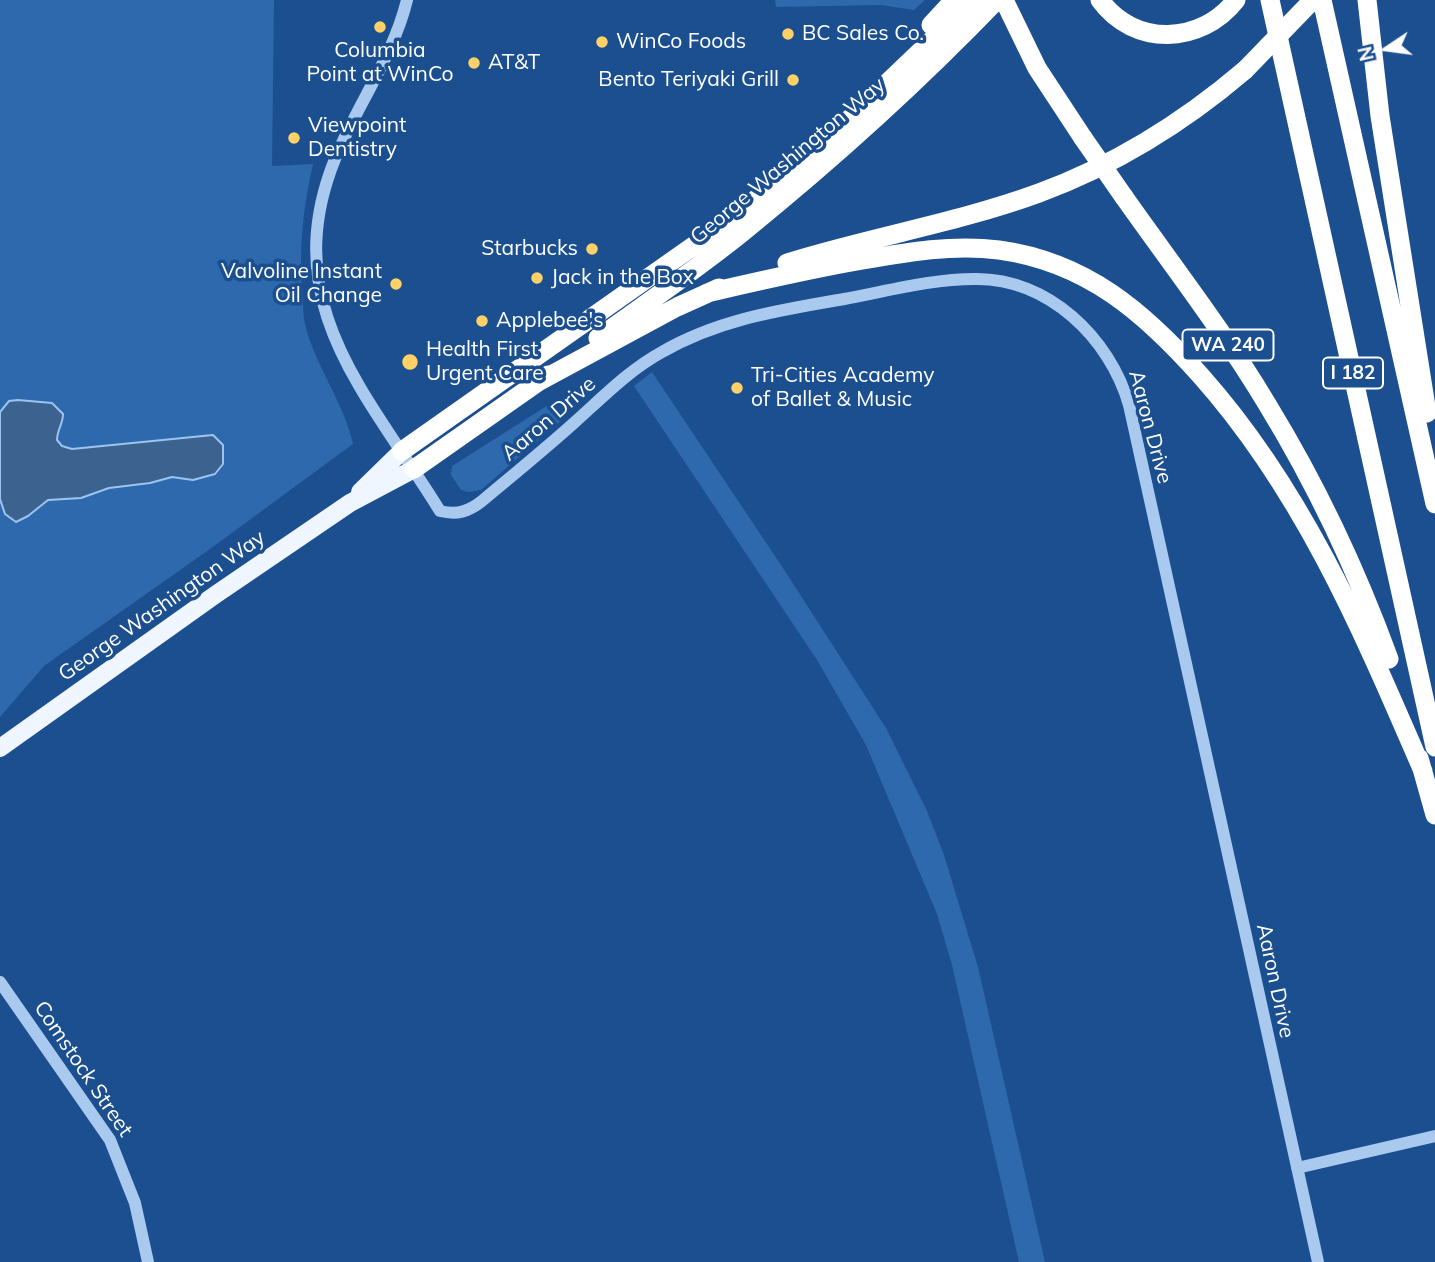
<!DOCTYPE html>
<style>
body{margin:0}
#map{position:relative;width:1435px;height:1262px;overflow:hidden;background:#1b4f8f;font-family:Mulish,sans-serif}
canvas{display:block}
.north{position:absolute;left:1351px;top:14px;width:70px;height:70px;-webkit-text-stroke:5px #1b4f8f;paint-order:stroke;rotate:257deg;font-size:19px;font-weight:700;line-height:28px;text-align:center;color:#fff}
.north::after{content:'';display:block;margin:auto;width:24px;height:32px;background:#fff;clip-path:polygon(50% 0,100% 100%,50% 72%,0 100%)}
</style>
<div id="map">
<canvas width="1435" height="1262"></canvas>
<div class="north">N</div>
</div>
<script>
const c = document.querySelector('canvas').getContext('2d');
c.lineJoin = 'round';
function fillPath(path, color) { c.fillStyle = color; c.fill(path, 'evenodd'); }
function stroke(path, color, width, dash) { c.strokeStyle = color; c.lineWidth = width; c.lineCap = dash ? 'butt' : 'round'; c.setLineDash(dash || []); c.stroke(path); }
function write(font, color, halo, rows, align = 'center') {
  c.font = font + ' Mulish,sans-serif'; c.lineWidth = 7; c.setLineDash([]); c.textBaseline = 'middle'; c.strokeStyle = halo; c.fillStyle = color; for (const [text, x, y, turn = 0] of rows) {
    c.save(); c.translate(x, y); c.rotate((+turn || 0) * Math.PI / 180); c.textAlign = isNaN(turn) ? turn : align; if (halo) c.strokeText(text, 0, 0); c.fillText(text, 0, 0); c.restore();
  }
}
fillPath(new Path2D(`
 M0,0H274L272,166L313,164C303,209 298,251 303,297C303,306 303,316 305,324C315,366 344,402 353,444L210,549L44,666L0,717Z
 M775,0H925L914,10L881,5L776,7Z
 M652,372L781,565L886,728L927,811L944,855L978,967L1045,1262H1019L952,965L937,914L866,745L817,660L634,386Z
 M553,402L565,417L481,490L469,492L461,490L451,475L452,466Z`), '#2e69ad');
const water = new Path2D(`
 M18,400L52,403L63,414C63,424 57,430 57,440L62,446L72,449L213,435L223,445V464L215,474L193,480L172,477L150,483L109,488L81,498L48,500L28,516L16,522L5,514L0,499V412L9,401Z`);
fillPath(water, '#3c6290');
stroke(water, '#9cc4f0', 2);
stroke(new Path2D(`
 M407,0C393,57 357,105 335,159C276,305 368,394 440,511C457,515 468,512 482,501C513,475 545,449 575,422C603,397 629,370 662,352C719,319 781,310 844,299C888,291 931,279 975,279C1048,278 1110,338 1129,405L1318,1262
 M0,982L110,1140L135,1203L148,1262
 M1297,1168L1435,1136`), '#a9c9ee', 12);
stroke(new Path2D(`
 M360,492L402,451
 M0,748L215,595L350,503L414,469`), '#f0f6ff', 18);
stroke(new Path2D(`
 M1004,0L1037,68L1083,138
 M1100,0C1134,47 1201,45 1236,0
 M1270,0L1435,747
 M1322,0L1435,504
 M1367,0L1380,116L1427,413
 M931,25L954,0
 M1124,197C1172,265 1224,332 1267,404C1316,484 1357,571 1389,659
 M787,263C870,237 957,223 1039,193C1115,165 1184,122 1245,70
 M707,293C759,281 810,269 863,260C908,252 953,244 999,250C1087,262 1145,313 1201,376C1304,492 1362,630 1423,771
 M598,338C647,303 697,269 744,231C833,159 918,82 997,0
 M538,382L677,307L719,288
 M402,451L736,216L839,129L974,0
 M414,469L548,375
 M1419,758L1435,815`), '#fff', 19);
stroke(new Path2D(`
 M1245,70L1313,0
 M1083,138L1124,197`), '#fff', 19);
for (const [x, y, r, color] of [
 [380,27,7,"#ffd166"],
 [788,34,7,"#ffd166"],
 [602,42,7,"#ffd166"],
 [474,63,7,"#ffd166"],
 [793,80,7,"#ffd166"],
 [294,138,7,"#ffd166"],
 [592,249,7,"#ffd166"],
 [537,278,7,"#ffd166"],
 [396,284,7,"#ffd166"],
 [482,321,7,"#ffd166"],
 [410,362,9,"#ffd166"],
 [737,388,7,"#ffd166"]
]) { const dot = new Path2D(); dot.arc(x, y, r, 0, 2 * Math.PI); c.fillStyle = color; c.fill(dot); stroke(dot, '#1b4f8f', 2.5); }
for (const [x, y, w] of [
 [1228,345,91],
 [1353,373,60]
]) { const box = new Path2D(); box.roundRect(x - w / 2, y - 15.5, w, 31, 5); c.fillStyle = '#1b4f8f'; c.fill(box); stroke(box, '#fff', 2); }
write('bold 19px', '#fff', null, [
 ["WA 240",1228,345],
 ["I 182",1353,373]
]);
write('21px', '#fff', '#1b4f8f', [
 ["BC Sales Co.",802,34],
 ["WinCo Foods",616,42],
 ["Columbia",380,51,"center"],
 ["Point at WinCo",380,75,"center"],
 ["AT&T",488,63],
 ["Bento Teriyaki Grill",779,80,"right"],
 ["Viewpoint",308,126],
 ["Dentistry",308,150],
 ["Starbucks",578,249,"right"],
 ["Valvoline Instant",382,272,"right"],
 ["Oil Change",382,296,"right"],
 ["Jack in the Box",551,278],
 ["Applebee's",496,321],
 ["Health First",426,350],
 ["Urgent Care",426,374],
 ["Tri-Cities Academy",751,376],
 ["of Ballet & Music",751,400]
], 'left');
write('21px', '#fff', '#1b4f8f', [
 ["George Washington Way",788,161,-40],
 ["Aaron Drive",549,419,-41],
 ["Aaron Drive",1150,427,75],
 ["George Washington Way",162,606,-35],
 ["Aaron Drive",1275,981,78],
 ["Comstock Street",83,1069,56]
]);
</script>
